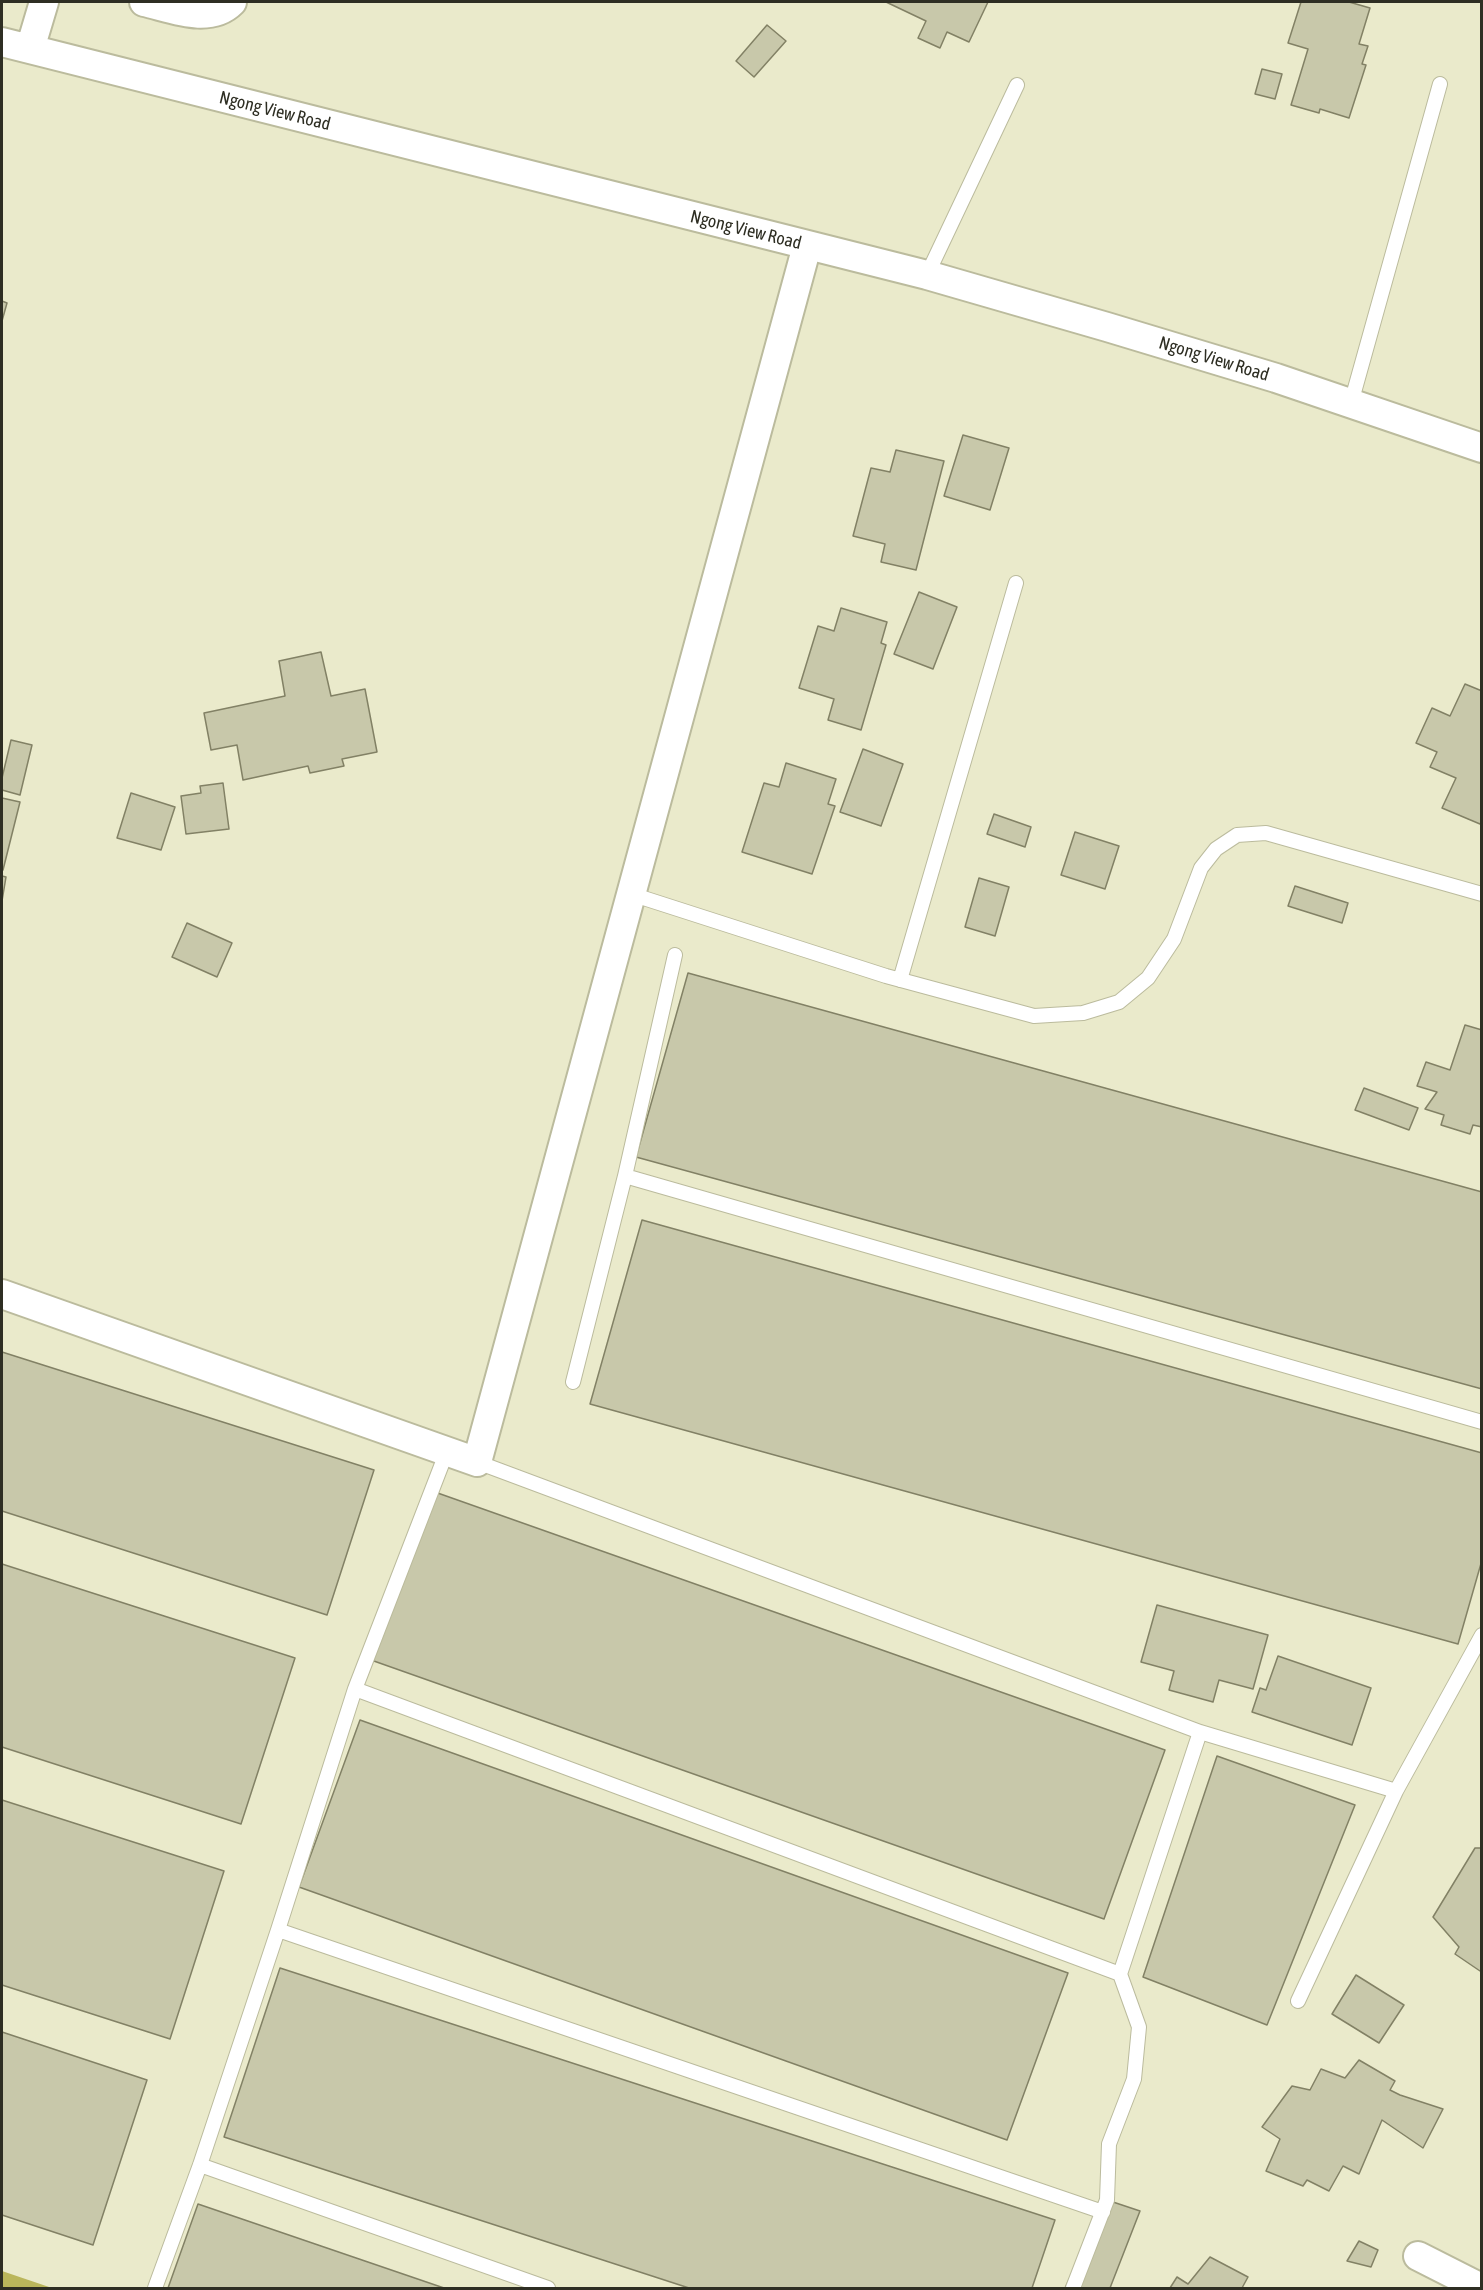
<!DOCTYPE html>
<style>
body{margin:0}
#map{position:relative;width:1483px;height:2290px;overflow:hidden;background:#eaeacb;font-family:"Asap Condensed",sans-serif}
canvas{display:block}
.frame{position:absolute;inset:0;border:3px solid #2e2e23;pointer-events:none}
</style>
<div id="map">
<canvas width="1483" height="2290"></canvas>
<div class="frame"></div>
</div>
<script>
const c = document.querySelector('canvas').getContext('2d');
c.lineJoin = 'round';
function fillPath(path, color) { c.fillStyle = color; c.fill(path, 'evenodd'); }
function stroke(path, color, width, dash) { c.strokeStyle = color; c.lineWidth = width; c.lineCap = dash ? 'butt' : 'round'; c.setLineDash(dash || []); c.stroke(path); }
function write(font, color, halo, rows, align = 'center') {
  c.font = font + ' "Asap Condensed",sans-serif'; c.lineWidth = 4.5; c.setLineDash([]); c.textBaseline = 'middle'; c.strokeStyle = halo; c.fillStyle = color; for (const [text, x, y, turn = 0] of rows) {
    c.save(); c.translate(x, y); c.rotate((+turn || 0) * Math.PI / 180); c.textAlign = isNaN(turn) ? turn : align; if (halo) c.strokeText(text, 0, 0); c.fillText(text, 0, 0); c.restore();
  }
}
fillPath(new Path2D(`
 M2,2271L52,2288H2Z`), '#bab65b');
const building = new Path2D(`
 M886,2H988L969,42L947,32L940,48L918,38L926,21Z
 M1301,2H1349L1370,8L1359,44L1368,46L1362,64L1366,65L1349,118L1320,109L1319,113L1291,105L1308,49L1288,43Z
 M767,25L786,41L754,77L736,61Z
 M1262,69L1282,74L1275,99L1255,94Z
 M2,301L7,303L2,321Z
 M963,435L1009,448L990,510L944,496Z
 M896,450L944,461L916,570L881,562L885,544L853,536L871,468L890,472Z
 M919,592L957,607L933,669L894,654Z
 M841,608L887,622L881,643L886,645L861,730L828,720L834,699L799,688L818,626L834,631Z
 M321,652L331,696L365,689L377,752L342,759L344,766L310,773L308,766L243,780L237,745L211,750L204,713L285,696L279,661Z
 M1465,684L1482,691V820L1480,824L1442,808L1456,778L1430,767L1437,752L1416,743L1432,708L1450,716Z
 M11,740L32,745L20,795L2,790V778Z
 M863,749L903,764L881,826L840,812Z
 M786,763L836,779L828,804L835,806L812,874L742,852L764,783L779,787Z
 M223,783L229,829L186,834L181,796L201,793L200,786Z
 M131,793L175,807L161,850L117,838Z
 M2,798L20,802L3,870H2Z
 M994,814L1031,827L1025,847L987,834Z
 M1075,832L1119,846L1105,889L1061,875Z
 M2,876L6,877L2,901Z
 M979,878L1009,887L995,936L965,927Z
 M1295,886L1348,903L1342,923L1288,906Z
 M187,923L232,943L217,977L172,957Z
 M688,973L1482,1192V1389L636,1157Z
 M1465,1025L1482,1030V1127L1473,1125L1470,1134L1441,1125L1444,1115L1425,1109L1437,1092L1417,1086L1426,1062L1450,1070Z
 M1364,1088L1418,1108L1409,1130L1355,1110Z
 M642,1220L1482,1453V1560L1458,1644L590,1404Z
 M2,1352L374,1470L327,1615L2,1511Z
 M432,1491L1165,1750L1104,1919L371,1660Z
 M2,1564L295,1658L241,1824L2,1747Z
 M1157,1605L1268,1635L1253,1689L1219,1680L1213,1702L1169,1690L1174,1671L1141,1662Z
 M1278,1656L1371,1688L1352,1745L1252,1712L1260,1688L1266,1690Z
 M360,1720L1068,1973L1007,2140L299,1887Z
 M1217,1756L1355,1805L1267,2025L1143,1977Z
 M2,1800L224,1871L170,2039L2,1985Z
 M1475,1848H1482V1969L1480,1971L1455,1954L1459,1947L1433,1917Z
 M280,1968L1055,2220L1032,2288H689L224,2137Z
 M1356,1975L1404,2005L1379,2043L1332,2014Z
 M2,2032L147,2080L93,2245L2,2215Z
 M1359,2060L1395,2081L1390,2090L1400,2095L1443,2109L1423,2148L1382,2120L1359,2174L1343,2166L1329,2191L1307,2180L1303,2186L1266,2171L1280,2139L1262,2127L1292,2086L1310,2090L1321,2069L1345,2078Z
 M1107,2200L1140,2211L1110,2288H1065Z
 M198,2204L444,2288H168Z
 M1359,2241L1378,2250L1371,2267L1347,2261Z
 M1210,2257L1248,2277L1242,2288H1243H1170L1177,2277L1188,2284Z`);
fillPath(building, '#c8c8aa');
stroke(building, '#828165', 1.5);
const service = new Path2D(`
 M927,275L1017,85
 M1351,403L1440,84
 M631,894L886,976L1034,1016L1083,1013L1119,1002L1148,978L1174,939L1201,868L1216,849L1237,835L1266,833L1482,894
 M900,980L1016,583
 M625,1176L675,955
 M573,1382L625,1176L1482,1422
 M477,1462L1200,1732L1396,1791L1298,2001
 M355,1689L1120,1974
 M1396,1791L1482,1635
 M278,1930L1103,2212
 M200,2165L548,2288
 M155,2288L200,2165L278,1930L355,1689L447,1451
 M1073,2288L1107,2200L1109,2144L1134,2079L1139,2027L1120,1974L1200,1732`);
const minor = new Path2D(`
 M144,2C171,8 209,25 232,2
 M2,42L927,275L1107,327L1276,378L1482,448
 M30,49L44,2
 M2,1294L477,1462L807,246
 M1418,2256L1481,2288`);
stroke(service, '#bbbb9d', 16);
stroke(minor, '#bbbb9d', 32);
stroke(service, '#fff', 14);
stroke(minor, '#fff', 28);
write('18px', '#2e2e23', '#fff', [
 ["Ngong View Road",275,111,14],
 ["Ngong View Road",746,230,14],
 ["Ngong View Road",1214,359,17]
]);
</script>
